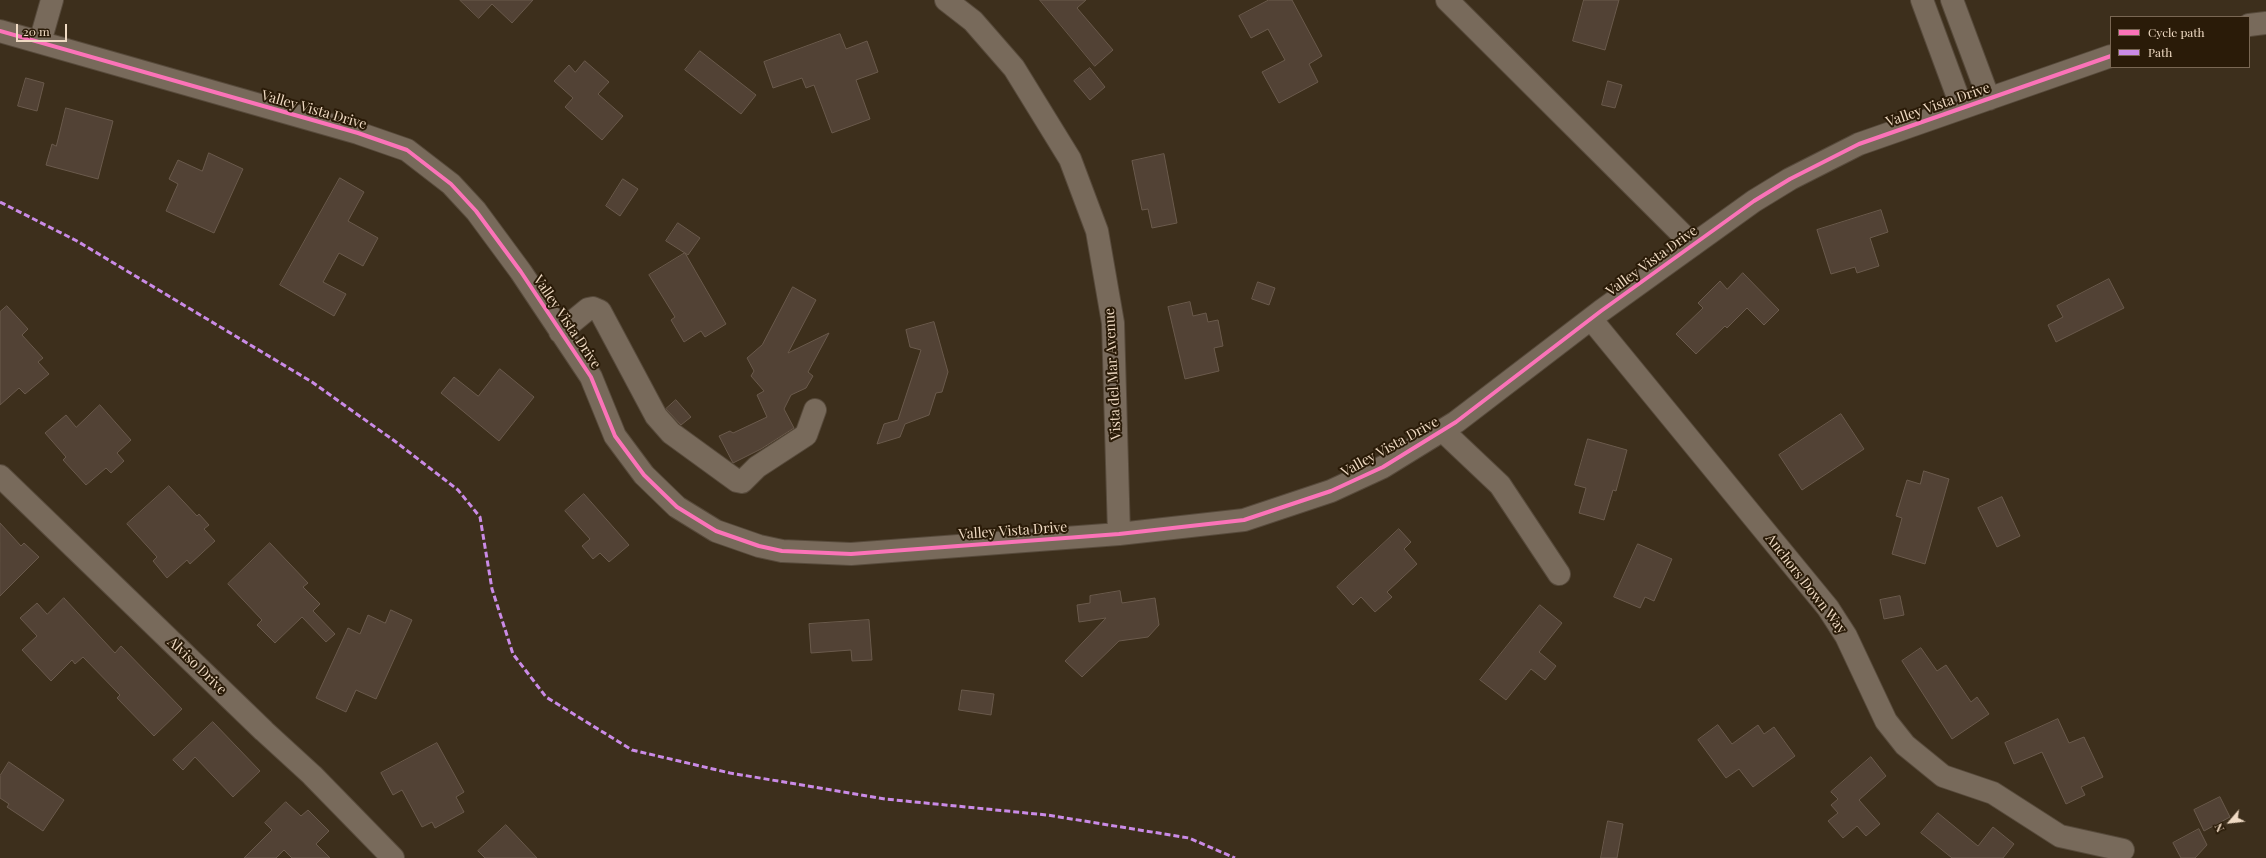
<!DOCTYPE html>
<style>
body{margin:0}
#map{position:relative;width:2266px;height:858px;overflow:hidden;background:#3d2f1c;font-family:"Playfair Display",serif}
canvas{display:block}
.legend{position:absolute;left:2110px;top:16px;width:140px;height:52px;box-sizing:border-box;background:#2a1b08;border:1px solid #796753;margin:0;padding:5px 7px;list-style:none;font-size:12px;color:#efdac3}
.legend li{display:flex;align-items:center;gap:8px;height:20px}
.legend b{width:20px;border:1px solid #796753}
.north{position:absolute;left:2210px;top:802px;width:40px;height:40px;-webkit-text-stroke:3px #2a1b08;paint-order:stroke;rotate:242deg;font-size:11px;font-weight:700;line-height:16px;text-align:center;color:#efdac3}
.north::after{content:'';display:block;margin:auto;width:14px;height:18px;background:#efdac3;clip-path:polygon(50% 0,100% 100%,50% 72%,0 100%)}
.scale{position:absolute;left:16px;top:24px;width:51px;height:18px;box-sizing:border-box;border:2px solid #efdac3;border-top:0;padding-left:5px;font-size:12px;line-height:14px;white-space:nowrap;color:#efdac3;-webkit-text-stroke:3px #2a1b08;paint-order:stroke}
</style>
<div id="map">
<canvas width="2266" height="858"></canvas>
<ul class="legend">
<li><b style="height:5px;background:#fb73b8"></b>Cycle path</li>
<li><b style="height:5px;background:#ca8be6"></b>Path</li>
</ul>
<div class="north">N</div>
<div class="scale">20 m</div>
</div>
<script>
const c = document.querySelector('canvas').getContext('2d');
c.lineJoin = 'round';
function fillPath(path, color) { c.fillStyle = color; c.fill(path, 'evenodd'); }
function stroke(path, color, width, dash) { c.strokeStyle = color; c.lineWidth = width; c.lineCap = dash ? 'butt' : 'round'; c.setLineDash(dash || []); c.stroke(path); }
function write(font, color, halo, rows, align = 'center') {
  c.font = font + ' "Playfair Display",serif'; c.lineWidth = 4; c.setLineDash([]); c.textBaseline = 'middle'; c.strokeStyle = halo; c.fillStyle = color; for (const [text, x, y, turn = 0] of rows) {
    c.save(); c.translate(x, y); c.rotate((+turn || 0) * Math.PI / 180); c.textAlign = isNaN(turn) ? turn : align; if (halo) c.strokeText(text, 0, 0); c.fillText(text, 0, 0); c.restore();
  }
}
const building = new Path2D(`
 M460,0H533L512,23L492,4L479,18Z
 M1040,0H1086L1077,8L1113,50L1095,66Z
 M1269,0H1292L1322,56L1309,64L1318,82L1279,103L1262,72L1285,60L1268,29L1251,38L1239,16Z
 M1584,0H1619L1605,50L1573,41Z
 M840,34L846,49L867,41L878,72L856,80L870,119L832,133L814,85L806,88L802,78L773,88L764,62Z
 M700,51L756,95L741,114L685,70Z
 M585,61L609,82L598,94L623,116L602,140L565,107L573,98L554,81L569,65L575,72Z
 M1090,68L1105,87L1090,100L1074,81Z
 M26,78L44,83L37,111L18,106Z
 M1608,81L1622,85L1615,108L1602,105Z
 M66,108L113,121L98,179L46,165L52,144L56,146Z
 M209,153L243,169L214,233L166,211L178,184L169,179L178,160L202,171Z
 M1164,154L1177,223L1152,228L1148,209L1142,210L1132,161Z
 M340,178L364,192L348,221L378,238L363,266L339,253L323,282L346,294L334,316L280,285Z
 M623,179L638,189L620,216L606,206Z
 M1881,210L1888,232L1870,238L1879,266L1857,273L1855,267L1831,274L1817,230Z
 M678,223L700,238L688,255L666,241Z
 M685,253L726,324L705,337L701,331L684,342L671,320L675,317L649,275Z
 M1743,273L1779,310L1764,325L1747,308L1727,328L1725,326L1696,354L1676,334L1703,308L1698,303L1720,281L1727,289Z
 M2109,279L2124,308L2056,342L2048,325L2063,317L2057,306Z
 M1258,282L1275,288L1269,305L1252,299Z
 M793,287L816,300L788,353L829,333L808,372L813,376L806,388L791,395L784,409L794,428L761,449L733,463L719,436L730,431L733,433L767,417L757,395L764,391L751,376L754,371L747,358L762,345Z
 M1190,302L1193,316L1206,313L1208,322L1218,320L1223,346L1214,348L1219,371L1185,379L1168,307Z
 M7,306L28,329L22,335L43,358L38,362L49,374L25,394L19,388L0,405V312Z
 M934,322L948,372L942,392L936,393L929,415L905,424L900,437L877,444L884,424L898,420L921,350L910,347L906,330Z
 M500,369L534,397L499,441L441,393L454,377L478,396Z
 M676,400L691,417L681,425L666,409Z
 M100,405L131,440L117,453L124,461L111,473L106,468L86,485L63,460L66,457L45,433L66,415L76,427Z
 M1841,414L1864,449L1802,490L1779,455Z
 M1588,439L1627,450L1616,491L1613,490L1604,520L1579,513L1586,488L1575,485Z
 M1924,471L1949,479L1925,564L1892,554L1902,518L1896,516L1907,480L1920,484Z
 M169,486L197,516L199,514L209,525L204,529L215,541L190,564L187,560L167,578L153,561L157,557L127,524Z
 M584,494L629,545L609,562L600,553L593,559L582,546L590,539L565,511Z
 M2002,497L2020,536L1997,547L1978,508Z
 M0,523L21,546L24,543L39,557L0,596Z
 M1399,529L1411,542L1404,549L1417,564L1387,592L1392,597L1375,612L1361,597L1353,605L1337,587Z
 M270,543L308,583L303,587L320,604L313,611L335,634L326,642L302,617L275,643L257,625L262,620L228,584Z
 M1638,544L1672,559L1654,601L1645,597L1640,608L1614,597Z
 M1120,591L1122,603L1155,598L1159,625L1148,637L1119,641L1082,677L1065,661L1106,618L1079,622L1077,605L1090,603V596Z
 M1900,596L1904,615L1884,619L1880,600Z
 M64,598L115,653L121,646L182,709L154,736L117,698L120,695L83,657L75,664L72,660L51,681L22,650L37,636L20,618L37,603L47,614Z
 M1540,605L1562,623L1539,652L1556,666L1545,680L1531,669L1506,700L1480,680Z
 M391,610L412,620L376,699L356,690L346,712L316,698L348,628L360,634L368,615L385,623Z
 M869,620L872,660L852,661L851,650L811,653L809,624Z
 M1921,648L1937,671L1946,665L1971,702L1977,697L1989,714L1952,739L1902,661Z
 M962,690L994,694L991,715L959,710Z
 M2058,719L2069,743L2084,737L2103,777L2081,787L2085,795L2066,804L2042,752L2014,764L2005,743Z
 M213,722L260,771L233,797L195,757L183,770L173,760Z
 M1718,725L1732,744L1758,725L1764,734L1774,727L1795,756L1753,787L1739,769L1726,778L1698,740Z
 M437,743L464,792L456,797L464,812L435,828L432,822L422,827L402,790L393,795L381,773Z
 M1871,757L1886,776L1859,800L1880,824L1866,836L1857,826L1843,838L1828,821L1838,813L1831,805L1838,799L1831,792Z
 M9,762L64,800L43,831L7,807L9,804L0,798V776Z
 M2220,797L2230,817L2204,831L2194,810Z
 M286,802L301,816L308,810L329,831L316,844L330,858H292L284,850L276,858H244L272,830L265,823Z
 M1938,813L1978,846L1993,827L2014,844L2003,858H1952L1921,833Z
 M1608,821L1623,824L1617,858H1601Z
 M506,825L537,858H485L478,851Z
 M2199,829L2207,845L2195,858H2181L2173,843Z`);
fillPath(building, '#524235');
stroke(building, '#6a5a4c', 1);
const minor = new Path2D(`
 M946,0L973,21L1014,68L1070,159L1097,231L1113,323L1119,534
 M1447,0L1693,245
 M1922,0L1962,108
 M1952,0L1989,99
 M2249,25L2266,23
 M0,31L358,133L407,150L451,184L476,211L521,272L591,377L615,436L644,475L677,507L716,531L759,546L782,551L851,554L1119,534L1244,520L1331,491L1383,467L1456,422L1601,311L1754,201L1790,179L1859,144L2111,56
 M40,42L52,0
 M1591,319L1828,608L1846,636L1886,721L1905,745L1943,776L1993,793L2060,836L2123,850
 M560,332L588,309L593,308L600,311L656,416L671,433L737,481L742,482L757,467L806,435L815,410
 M1443,431L1500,485L1559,574
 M0,476L264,731L312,775L393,858`);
stroke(minor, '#574a3b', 24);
stroke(minor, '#786a5b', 22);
stroke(new Path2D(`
 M0,202L77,241L312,382L396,442L458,490L480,517L492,589L513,654L546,697L632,750L730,773L885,799L1047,815L1189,838L1235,858`), '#ca8be6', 3, [6, 3]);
stroke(new Path2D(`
 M0,31L358,133L407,150L451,184L476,211L521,272L591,377L615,436L644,475L677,507L716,531L759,546L782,551L851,554L1119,534L1244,520L1331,491L1383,467L1456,422L1601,311L1754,201L1790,179L1859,144L2111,56`), '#fb73b8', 4);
write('14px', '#efdac3', '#2a1b08', [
 ["Valley Vista Drive",1938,105,-19],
 ["Valley Vista Drive",314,110,16],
 ["Valley Vista Drive",1652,261,-36],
 ["Valley Vista Drive",567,322,56],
 ["Vista del Mar Avenue",1113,374,-93],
 ["Valley Vista Drive",1390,447,-29],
 ["Valley Vista Drive",1013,531,-4],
 ["Anchors Down Way",1806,584,52],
 ["Alviso Drive",197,666,44]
]);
</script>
